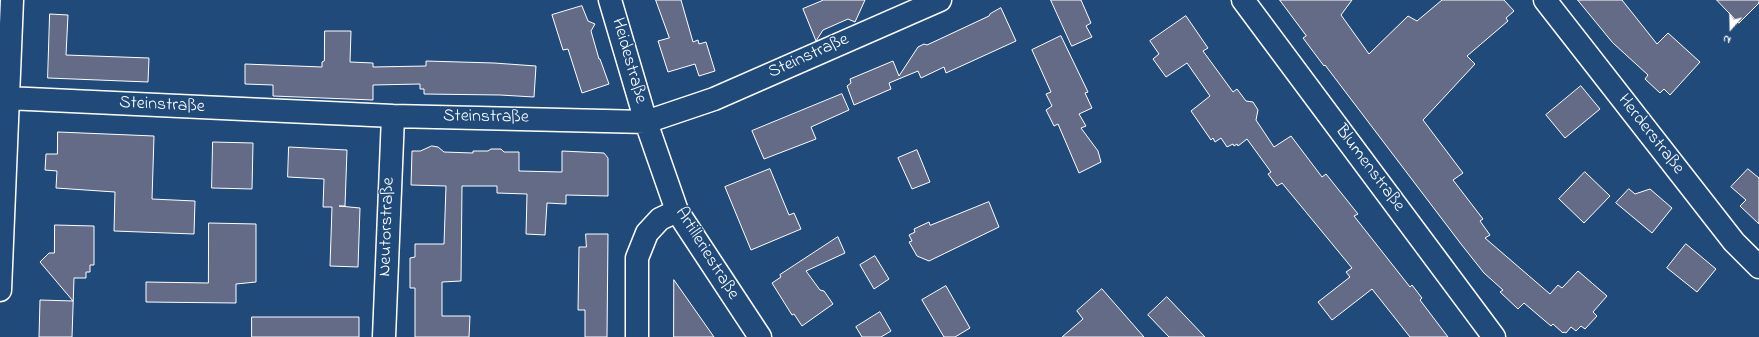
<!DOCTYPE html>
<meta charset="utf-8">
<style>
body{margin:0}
#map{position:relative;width:1759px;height:337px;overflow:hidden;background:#1f4a7a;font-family:"Indie Flower",sans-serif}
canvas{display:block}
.north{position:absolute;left:1711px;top:8px;width:40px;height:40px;-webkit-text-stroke:3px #1f4a7a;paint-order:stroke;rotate:200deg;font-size:11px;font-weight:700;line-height:16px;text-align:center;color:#fff}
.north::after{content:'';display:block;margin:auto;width:14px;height:18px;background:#fff;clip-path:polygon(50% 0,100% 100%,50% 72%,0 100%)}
</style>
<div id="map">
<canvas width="1759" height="337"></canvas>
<div class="north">N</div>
</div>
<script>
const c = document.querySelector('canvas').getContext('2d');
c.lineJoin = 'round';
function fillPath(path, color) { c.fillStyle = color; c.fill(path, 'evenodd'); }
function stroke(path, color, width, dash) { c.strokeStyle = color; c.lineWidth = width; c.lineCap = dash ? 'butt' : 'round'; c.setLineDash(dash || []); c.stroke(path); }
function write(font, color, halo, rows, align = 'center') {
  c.font = font + ' "Indie Flower",sans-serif'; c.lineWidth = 3; c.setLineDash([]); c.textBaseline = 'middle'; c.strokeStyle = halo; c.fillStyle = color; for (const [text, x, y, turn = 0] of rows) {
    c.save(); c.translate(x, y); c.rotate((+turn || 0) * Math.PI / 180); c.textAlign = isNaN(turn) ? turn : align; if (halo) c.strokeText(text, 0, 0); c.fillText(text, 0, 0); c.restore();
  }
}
const building = new Path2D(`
 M656,0H681L693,42L698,40L699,44L706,42L715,71L699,76L695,64L668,72L658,41L669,38Z
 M824,0H865L855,22L848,19L823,30L816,41L803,9Z
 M1051,0H1081L1091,23L1086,26L1092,37L1072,46Z
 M1280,0H1352L1341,15L1369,54L1408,16L1417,21L1442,0H1504L1514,11L1506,18L1508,21L1467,56L1475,64L1423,120L1463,173L1453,180L1483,219L1480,221L1490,235L1485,238L1550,294L1558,285L1562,288L1578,271L1607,296L1593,312L1597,316L1585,329L1581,326L1576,331L1571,327L1566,333L1564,332L1563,333L1553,324L1551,326L1524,303L1518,309L1500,292L1503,290L1484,273L1461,244L1325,65L1324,66L1303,38L1306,36Z
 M1578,0H1622L1657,44L1668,33L1700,62L1670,95L1664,89L1660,93L1645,79L1648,75L1613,43Z
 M1717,0H1759V3L1739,23Z
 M582,6L588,21L595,24L591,31L599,59H600L609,84L582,93L568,49L563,50L552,15Z
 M1001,8L1016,41L946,73L944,67L921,78L918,71L889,83L891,89L854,105L847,86L851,83L850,79L893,61L899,76L918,47L924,44L927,45L989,16L990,14Z
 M50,14L68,15L66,55L149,58L148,82L48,78Z
 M1186,16L1208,48L1203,51L1233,92L1237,89L1246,101L1253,102L1258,110L1256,120L1274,147L1291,136L1322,177L1326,174L1358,214L1354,216L1410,287L1412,285L1422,298L1420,300L1448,337H1410L1372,289L1332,320L1318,302L1350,277L1346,272L1352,268L1282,183L1277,186L1268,174L1271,172L1247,139L1238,146L1237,144L1234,146L1233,144L1227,147L1221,138L1215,142L1213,138L1211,140L1191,111L1210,96L1187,63L1166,77L1153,59L1159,54L1150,41Z
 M325,31H351L350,62L373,63V67L426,66V61L494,63L536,66L534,97L500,95L424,94V89H420V84L373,85V100L273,96V85L245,84V64L322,67V62L324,61Z
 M1061,36L1088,92L1085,93L1092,108L1079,114L1086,126L1081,128L1098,151L1101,162L1079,173L1058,124L1054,126L1046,110L1052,106L1046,94L1051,92L1032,50Z
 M1581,86L1600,109L1565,138L1546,115Z
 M842,94L849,110L811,127L816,139L764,159L752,131Z
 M58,132L154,136L152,199L195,201L194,234L114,231L115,192L56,188L57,171L45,170L46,154H57Z
 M213,142L253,143L252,189L212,188Z
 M432,146L438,147L444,152L473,153V151H488L491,149H501L504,152H519V171L562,172V151L604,153L608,158V196L566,195V204L547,203L545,235L526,234L527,194L497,193V186H462L461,281L442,282V316H470L469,337H415V288H410V258L415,257V244H444L446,186L411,185L412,151H420Z
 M289,147L347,150L345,206H339L360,208L358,267L330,266L332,207H323L324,179L288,177Z
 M917,150L930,182L912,189L898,158Z
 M770,169L789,215L794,213L801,229L751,250L725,187Z
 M1748,169L1759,178V224L1740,206L1746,200L1731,187Z
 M1585,172L1610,196L1584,223L1559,199Z
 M1629,189L1635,194L1650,189L1672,208L1652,233L1616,203Z
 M989,202L999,227L929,261L917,256L909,242L912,241L909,235L915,232L914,229L929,222L930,225Z
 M209,223L256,224V282L236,284V303L146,302V282L208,283Z
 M55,225L94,226V265H90V272H86V278H74L72,337H39L40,300L73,301L40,262L49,253H54Z
 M586,234H608L607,337H585V310H578L579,247H586Z
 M838,237L845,253L806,271L820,290L824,291L833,304L802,326L794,314L792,315L772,283L781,277L780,275Z
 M1686,244L1716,269L1697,292L1667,268Z
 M875,256L889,279L874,289L860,265Z
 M674,280L714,337H674Z
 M946,286L970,328L955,337H944L922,300Z
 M1102,289L1144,337H1062L1083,319L1077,311Z
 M1167,297L1205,337H1169L1148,315Z
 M880,312L891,331L881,337H862L856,327Z
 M252,317H359V337H252Z`);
fillPath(building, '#636b87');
stroke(building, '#fff', 1);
const street = new Path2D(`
 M610,0L646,122L677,211L760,337
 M1243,0L1494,337
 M1545,0L1734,242L1759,267
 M7,98L393,116L646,122L714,99L940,0
 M0,290L12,0
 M384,337L393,116
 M637,337V258L647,233L660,219L677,211`);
stroke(street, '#fff', 25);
stroke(street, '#1f4a7a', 22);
write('18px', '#fff', '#1f4a7a', [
 ["Steinstraße",809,57,-24],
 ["Heidestraße",628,61,74],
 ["Steinstraße",162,106,3],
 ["Steinstraße",486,118,1],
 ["Herderstraße",1650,135,52],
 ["Blumenstraße",1369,169,53],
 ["Neutorstraße",388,227,-88],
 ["Artilleriestraße",706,254,58]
]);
</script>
